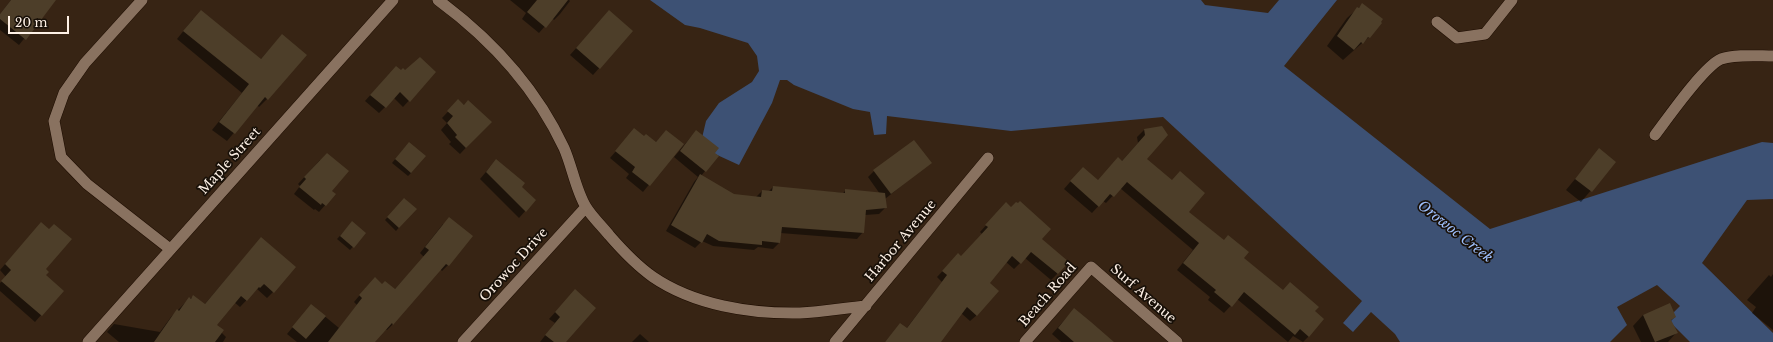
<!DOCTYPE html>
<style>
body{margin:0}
#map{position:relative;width:1773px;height:342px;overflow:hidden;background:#372414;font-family:"Libre Baskerville",serif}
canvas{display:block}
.scale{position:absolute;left:8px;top:16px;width:61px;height:18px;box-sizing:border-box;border:2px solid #fef1e6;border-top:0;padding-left:5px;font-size:12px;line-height:14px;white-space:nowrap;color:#fef1e6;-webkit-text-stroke:3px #181008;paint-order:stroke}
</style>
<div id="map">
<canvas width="1773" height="342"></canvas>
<div class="scale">20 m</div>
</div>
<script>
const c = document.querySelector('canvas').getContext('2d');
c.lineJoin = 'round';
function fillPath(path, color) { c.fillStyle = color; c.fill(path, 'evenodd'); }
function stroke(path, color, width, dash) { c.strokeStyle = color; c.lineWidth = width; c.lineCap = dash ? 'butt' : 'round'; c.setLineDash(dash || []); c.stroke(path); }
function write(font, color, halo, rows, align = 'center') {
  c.font = font + ' "Libre Baskerville",serif'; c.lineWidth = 3.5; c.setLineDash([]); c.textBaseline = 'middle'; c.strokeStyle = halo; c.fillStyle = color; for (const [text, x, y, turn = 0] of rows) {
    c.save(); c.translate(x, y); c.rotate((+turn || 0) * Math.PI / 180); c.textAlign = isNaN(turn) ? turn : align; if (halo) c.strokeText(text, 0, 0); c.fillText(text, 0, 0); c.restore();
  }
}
fillPath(new Path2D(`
 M650,0H1201L1205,5L1268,13L1279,0H1337L1284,66L1490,229L1762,142L1773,143V199L1747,200L1702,263L1773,333V342H1690L1667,319L1680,306L1657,285L1617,307L1627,325L1610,342H1400L1395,334L1371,312L1353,332L1343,323L1362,301L1163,117L1011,131L887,116L886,134L874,135L870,112L853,109L794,85L787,80H780L772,103L739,165L715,154L702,138L706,121L719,103L752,82L759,71L757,56L748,43L700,28L685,25Z`), '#3d5174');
fillPath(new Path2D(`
 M11,0H55L19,45L0,30V14Z
 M510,0H569L570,1L560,14L554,20L552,18L539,33L522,19L526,13Z
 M1363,4L1369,37L1343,60L1327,46L1347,18Z
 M609,11L632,31L593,75L570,55Z
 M193,19L260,60L282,35L267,99L259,107L257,105L227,141L212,130L242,93L177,39Z
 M405,71L435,72L403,107L394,98L379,113L365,101L390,73Z
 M458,101L490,122L460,154L449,144L451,142L441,130L447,123L442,118Z
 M1162,127L1146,159L1188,212L1283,291L1314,311L1309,336L1303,342L1293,336L1288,342L1237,299L1224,313L1208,300L1210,297L1177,270L1193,250L1120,188L1106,203L1103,201L1092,213L1064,189L1076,175L1097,181L1121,162L1138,143L1137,137L1144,130Z
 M634,130L644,137L656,142L666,131L682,144L643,192L626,178L629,174L610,158Z
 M696,131L714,154L705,171L701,176L734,195L756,197L762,191L768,192L773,187L843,193L846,190L880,194L868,177L874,171L930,163L885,199V208L879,214L865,215L863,232L857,239L780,233L779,243L773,249L758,247L754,250L713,246L702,241L695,248L666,231L694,182L698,177L674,157Z
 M406,146L411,173L408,176L392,163Z
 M1599,150L1615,162L1581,202L1566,190Z
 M320,160L331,192L334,195L319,212L315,209L314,210L294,194L300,186L298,184Z
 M490,167L535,200L519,218L480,179Z
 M405,199L415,209L396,231L385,220Z
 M1006,203L1041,239L1067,262L1057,274L1051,280L1025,258L1014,269L1006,262L989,283L977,315L970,321L961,313L940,342H885L900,324L906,329L942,282L937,277L952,261L961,257L982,234L980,232Z
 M443,224L471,236L448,265L442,271L440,269L393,324L387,330L385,329L373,342H297L287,334L311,305L339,328L357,305L354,302L369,284L382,285L394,290L424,257L420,253Z
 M349,226L365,233L350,250L337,239Z
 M35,230L44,276L62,291L35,322L0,291V283L6,277L0,270Z
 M261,238L273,292L267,298L257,289L240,307L234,302L215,326L226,337L223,342H119L107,332L114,324L160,332L171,317L189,299L193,297L204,305Z
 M1773,274V330L1752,313L1756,307L1747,300L1769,275L1771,277Z
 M569,297L565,342H540L555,323L549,319Z
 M1643,315L1675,317L1671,321L1676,333L1668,342H1641L1633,326Z
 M1068,316L1110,342H1061L1052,334Z
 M640,334L649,342H632Z`), '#0007');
fillPath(new Path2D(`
 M11,0H56L26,40L0,19V14Z
 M537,0H568L546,28L527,12Z
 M1362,3L1383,19L1381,22L1382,23L1370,38L1368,37L1363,44L1361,42L1354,50L1337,36L1357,7L1359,8Z
 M201,10L261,59L282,34L307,55L268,100L265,97L235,134L219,122L249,84L183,31Z
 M609,10L633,31L600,69L576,48Z
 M420,57L436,72L410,102L400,92L386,108L370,95L396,66L401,70L403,68L405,70Z
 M458,99L464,105L468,100L492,122L466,148L455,137L457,135L447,123L453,116L447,111Z
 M1162,126L1168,135L1147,159L1172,180L1180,171L1205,193L1189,212L1224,240L1228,235L1249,252L1244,258L1283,290L1290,282L1319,307L1315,311L1324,319L1309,337L1300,329L1295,335L1244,292L1232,307L1214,292L1216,290L1183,263L1199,243L1127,182L1114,197L1110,194L1099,207L1070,181L1083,167L1098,180L1118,157L1122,161L1145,135L1144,129Z
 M634,128L644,136L646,134L656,142L666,130L684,144L650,186L632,172L635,167L615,151Z
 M696,130L719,148L715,153L719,156L706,172L680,151Z
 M914,140L932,163L891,194L873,170Z
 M409,142L426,156L411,173L395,159Z
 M1599,148L1616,162L1592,192L1575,179Z
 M327,153L349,171L332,191L336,194L326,206L322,203L321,205L299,187L306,179L304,177Z
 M496,159L525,183L522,187L536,200L526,212L486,172Z
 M700,174L734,194L761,197L762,190L772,191L773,186L845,193V189L885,193L887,208L866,210L864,233L782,227L780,243L762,241V245L719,241L707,234L702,243L671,225Z
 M404,198L417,209L399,228L387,217Z
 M1020,201L1051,229L1042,239L1069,262L1058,274L1031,252L1021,264L1012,256L990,283L999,291L977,316L967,307L941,342H885L900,323L907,328L947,275L942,271L958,253L961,256L988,227L985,225L1006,202L1011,207L1016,202L1018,203Z
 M449,217L473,236L449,266L446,264L393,325L392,323L375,342H328L362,298L359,295L375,277L382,284L385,281L395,289L429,250L425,247Z
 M352,221L366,233L354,248L340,236Z
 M41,222L49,229L54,224L72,239L46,269L49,272L46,275L64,291L42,316L1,281L11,270L5,264Z
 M261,237L296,267L274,293L264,284L260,288L259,287L247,301L241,296L217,325L224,330L215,342H154L177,309L179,311L189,297L191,299L193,295L205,304Z
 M575,289L596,308L566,342H554L545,335L560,317L555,312Z
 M1670,303L1676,317L1671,320L1678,333L1655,342L1643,315Z
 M311,304L326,316L306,339L292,327Z
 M1074,308L1091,322L1114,342H1074L1058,328Z`), '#4d3e29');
const service = new Path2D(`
 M1655,135C1668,118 1703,67 1721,59C1735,54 1758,56 1773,56`);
const minor = new Path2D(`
 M142,0L85,63L64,93L54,121L61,157L87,184L170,249
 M438,0C491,39 536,88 564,148C572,166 576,191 586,207C592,217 602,226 609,235C622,250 636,265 653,277C694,305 750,314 800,313C822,312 844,308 866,306
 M1437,22L1457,38L1485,34L1512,0
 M88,342L393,0
 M463,342L586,207
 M835,342L988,158
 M1025,342L1091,267L1177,342`);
stroke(service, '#1e0d01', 12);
stroke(minor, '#1e0d01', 12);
stroke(service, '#897260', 11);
stroke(minor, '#897260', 11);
write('13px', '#fef1e6', '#181008', [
 ["Maple Street",230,161,-48],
 ["Harbor Avenue",901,241,-50],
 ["Orowoc Drive",514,265,-48],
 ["Surf Avenue",1143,294,41],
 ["Beach Road",1048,295,-49]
]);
write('italic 14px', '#9ebffc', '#181008', [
 ["Orowoc Creek",1455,232,38]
]);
</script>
